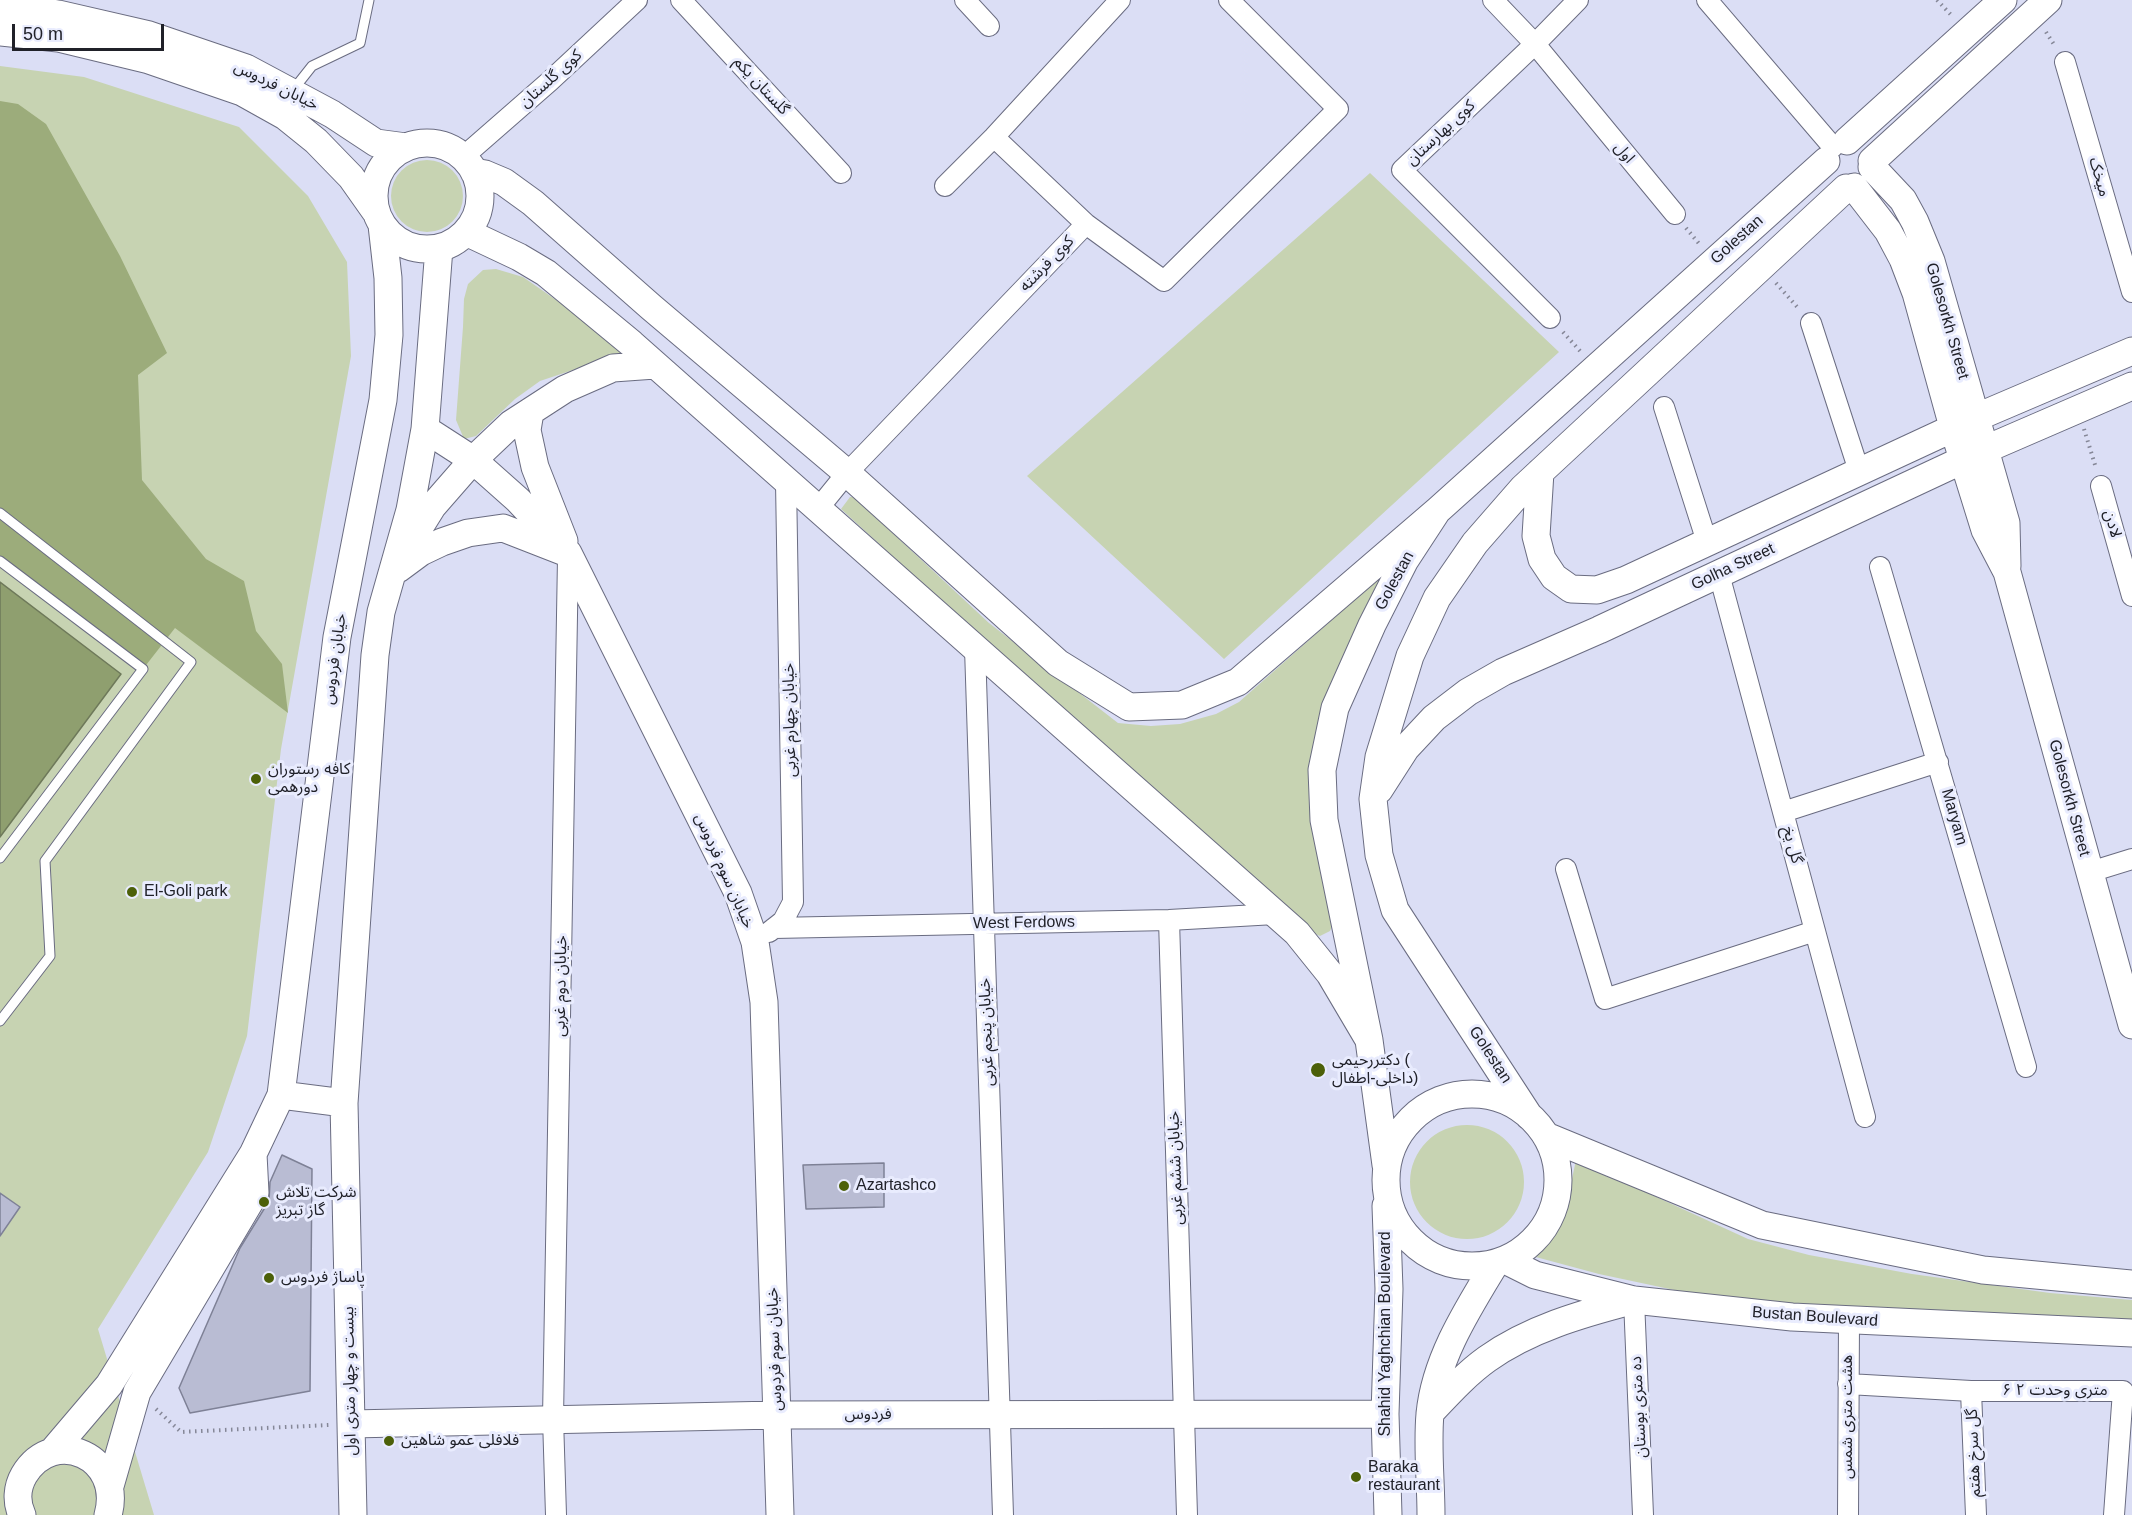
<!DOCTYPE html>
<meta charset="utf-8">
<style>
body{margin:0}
#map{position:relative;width:2132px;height:1515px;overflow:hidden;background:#dbdef5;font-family:Arial,sans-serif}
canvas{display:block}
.scale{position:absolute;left:12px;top:24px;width:152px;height:27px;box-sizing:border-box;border:3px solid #202129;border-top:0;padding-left:8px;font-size:18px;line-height:21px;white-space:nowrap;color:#202129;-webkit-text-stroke:4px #e9ecfe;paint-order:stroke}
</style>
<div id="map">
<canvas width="2132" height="1515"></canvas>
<div class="scale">50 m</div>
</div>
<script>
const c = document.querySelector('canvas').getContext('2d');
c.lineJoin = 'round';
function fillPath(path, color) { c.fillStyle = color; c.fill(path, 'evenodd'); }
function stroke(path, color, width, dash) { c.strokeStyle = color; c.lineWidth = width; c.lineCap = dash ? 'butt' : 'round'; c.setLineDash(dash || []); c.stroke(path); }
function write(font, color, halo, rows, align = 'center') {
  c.font = font + ' Arial,"Noto Sans Arabic",sans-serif'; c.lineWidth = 6; c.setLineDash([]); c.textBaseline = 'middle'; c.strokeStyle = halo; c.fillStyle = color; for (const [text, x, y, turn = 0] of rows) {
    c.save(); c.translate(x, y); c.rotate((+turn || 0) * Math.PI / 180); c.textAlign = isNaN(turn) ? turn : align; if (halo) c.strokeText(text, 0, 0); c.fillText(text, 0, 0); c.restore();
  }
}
fillPath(new Path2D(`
 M0,66L84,77L239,127L308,196L347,262L351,356L281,749L247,1036L208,1152L98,1329L154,1515H0Z
 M391 196a36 36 0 1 1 72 0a36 36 0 1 1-72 0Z
 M1370,173L1559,352L1224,659L1027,476Z
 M496,269L523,277L575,313L626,357L588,365L540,381L515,399L476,436L464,439L456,420L463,327L464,299L468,284L483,270Z
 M850,497H854L989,623L1118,723L1151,726L1180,724L1216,714L1239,702L1395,564L1332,689L1334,922L1330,931L1320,936L1311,932L926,587L841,509Z
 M1410 1182a57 57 0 1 1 114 0a57 57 0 1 1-114 0Z
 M1576,1160L1748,1239L1809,1255L1912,1274L2050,1293L2132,1300V1321L1726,1301L1599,1274L1532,1256L1554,1231L1568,1197Z`), '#c7d3b2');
fillPath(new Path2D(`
 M0,101L18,104L46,124L120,256L167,353L138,375L142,480L206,559L244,581L256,631L282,664L288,713L175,628L143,669L0,561Z`), '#9cac7b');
const water = new Path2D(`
 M0,582L121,674L0,837Z`);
fillPath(water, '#8f9f6f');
stroke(water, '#6e795a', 1.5);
const building = new Path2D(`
 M282,1155L312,1169L310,1391L190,1413L179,1388L240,1248L269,1201L270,1182Z
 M884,1163V1207L806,1209L803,1165Z
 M0,1193L20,1207L0,1236Z`);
fillPath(building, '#b9bcd3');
stroke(building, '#7e8196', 1.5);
const lane = new Path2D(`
 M293,90L312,66L360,43L369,0
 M0,513L191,662L45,861L50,956L0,1021
 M0,561L143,669L0,858`);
const street = new Path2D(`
 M681,0L841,173
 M965,0L989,26
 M1493,0L1535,44L1675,214
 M1707,0L1833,147
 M2065,62L2132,292
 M994,137L1086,224
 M463,157L550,81L637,0
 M945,186L994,137L1120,0
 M1550,318L1402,170L1535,44L1578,0
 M1811,323L1859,471
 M1664,407L1707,542
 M2101,486L2132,596
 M817,510L847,473L1086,224L1164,281L1338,109L1229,0
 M1880,567L2026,1067
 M1719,574L1865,1117
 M975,648L1003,1515
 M1783,812L1938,762
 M1566,869L1605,999L1815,931
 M2090,872L2132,859
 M1169,920L1187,1515
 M774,928L1169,920L1275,914
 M769,932L783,921L793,902L786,482
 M1634,1300L1643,1515
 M1848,1384L1971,1391H2123L2114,1515
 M1971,1391L1976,1515
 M556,1515L553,1418L568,558
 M1848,1515L1849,1320`);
const secondary = new Path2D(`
 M0,5L58,14L149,35L246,68L332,114L376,143L406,147
 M0,32L58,38L149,60L242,92L285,116L316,141L351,177L375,211
 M1847,141L2003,0
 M374 196a53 53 0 1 1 106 0a53 53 0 1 1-106 0Z
 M1872,161L2048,0
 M1872,167L1903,200L1915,222L1931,261L2006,523L2007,566
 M474,172L485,174L504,182L533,203L651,307L847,473L1058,663L1129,707L1182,705L1238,682L1437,511
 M1854,187L1888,231L1903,259L1916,293L1953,427L1985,530L2007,572L2132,1025
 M466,232L519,257L546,273L632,344L1297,933L1330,974L1369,1040
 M530,412L527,430L535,467L564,541
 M425,429L473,460L518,500L568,553L738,893L755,942L764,1002L780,1515
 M1540,472L1536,536L1542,559L1554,577L1571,589L1597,590L1626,580L1975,418L2132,351
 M409,544L432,507L473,460L511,424L565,389L613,368L655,365
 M398,569L421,552L442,542L468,533L503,528L562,551
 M1379,790L1406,748L1434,718L1468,692L1503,672L1599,630L1984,450L2132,386
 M1386 1180a86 86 0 1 1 172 0a86 86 0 1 1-172 0Z
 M281,1095L344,1103
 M1529,1116L1395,910L1379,855L1373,799L1379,757L1410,656L1437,598L1475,543L1523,488L1846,188
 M1546,1136L1762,1225L1983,1270L2132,1284
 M1386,1165L1369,1040L1324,820L1322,770L1335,708L1372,625L1405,560L1437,511L1826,161
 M1386,1206L1389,1289L1385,1414L1388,1515
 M1505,1260L1535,1275L1634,1300L1792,1317L2132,1333
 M1430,1413C1448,1394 1466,1374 1487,1359C1529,1329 1581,1314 1631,1301
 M351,1424L777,1415L1385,1414
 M52,1452L109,1385L253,1154L281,1095L337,637L383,400L389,335L388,278L382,225
 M110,1486L137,1392L255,1193L253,1154
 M22,1515C16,1502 17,1487 24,1475C54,1425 124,1457 108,1515
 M353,1515L344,1103L375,655L381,612L410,510L425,429L439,248
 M1431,1515C1431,1483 1427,1446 1430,1414C1435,1360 1467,1310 1495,1264`);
stroke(lane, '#6a6c81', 11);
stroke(street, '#6a6c81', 22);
stroke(secondary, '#6a6c81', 29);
stroke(new Path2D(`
 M1937,0L1953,17
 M2046,32L2055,46
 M1686,228L1701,246
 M1776,283L1799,309
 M1563,332L1580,351
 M2084,429L2096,468
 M156,1409L181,1432L329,1425`), '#858797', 4, [1.5, 4.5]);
stroke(lane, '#fff', 9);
stroke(street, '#fff', 20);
stroke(secondary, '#fff', 27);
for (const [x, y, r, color] of [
 [256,779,6,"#4c6009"],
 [132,892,6,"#4c6009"],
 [1318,1070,8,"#4c6009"],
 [844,1186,6,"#4c6009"],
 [264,1202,6,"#4c6009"],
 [269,1278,6,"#4c6009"],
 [389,1441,6,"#4c6009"],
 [1356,1477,6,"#4c6009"]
]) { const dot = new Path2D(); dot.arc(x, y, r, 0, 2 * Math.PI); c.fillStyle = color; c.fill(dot); stroke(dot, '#e9ecfe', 2); }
write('16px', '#202129', '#e9ecfe', [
 ["کوی گلستان",551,79,-42],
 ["خیابان فردوس",276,86,26],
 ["گلستان یکم",761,86,47],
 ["کوی بهارستان",1441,133,-43],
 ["اول",1624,153,50],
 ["میخک",2099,177,74],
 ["Golestan",1737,240,-42],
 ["کوی فرشته",1047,264,-46],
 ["Golesorkh Street",1947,321,74],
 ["لادن",2112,524,74],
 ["Golha Street",1733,567,-25],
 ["Golestan",1395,581,-62],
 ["خیابان فردوس",335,659,-82],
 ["خیابان چهارم غربی",790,720,-91],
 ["Golesorkh Street",2069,798,75],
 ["Maryam",1954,817,74],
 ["گل یخ",1792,845,75],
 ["خیابان سوم فردوس",724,871,66],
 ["West Ferdows",1024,923,-1],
 ["خیابان دوم غربی",561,986,-89],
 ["خیابان پنجم غربی",987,1032,-92],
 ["Golestan",1490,1055,57],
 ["خیابان ششم غربی",1176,1168,-92],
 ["Bustan Boulevard",1815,1317,4],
 ["Shahid Yaghchian Boulevard",1386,1334,-90],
 ["خیابان سوم فردوس",775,1349,-92],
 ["بیست و چهار متری اول",350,1381,-91],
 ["۶ متری وحدت ۲",2055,1391],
 ["ده متری بوستان",1639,1407,-93],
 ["فردوس",868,1415],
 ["هشت متری شمس",1848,1417,-90],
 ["گل سرخ هفتم",1974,1453,-92]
]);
write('16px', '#202129', '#e9ecfe', [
 ["کافه رستوران",268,770],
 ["دورهمی",268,788],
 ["El-Goli park",144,892],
 ["دکتررحیمی (",1332,1061],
 ["داخلی-اطفال)",1332,1079],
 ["Azartashco",856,1186],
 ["شرکت تلاش",276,1193],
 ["گاز تبریز",276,1211],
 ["پاساژ فردوس",281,1278],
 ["فلافلی عمو شاهین",401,1441],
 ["Baraka",1368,1468],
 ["restaurant",1368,1486]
], 'left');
</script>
